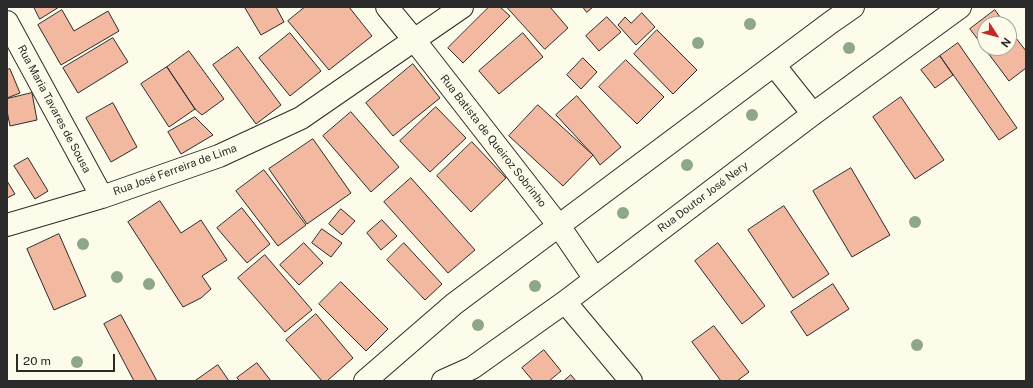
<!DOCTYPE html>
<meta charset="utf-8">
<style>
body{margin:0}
#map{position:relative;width:1033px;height:388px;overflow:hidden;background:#fdfbea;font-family:"Public Sans",sans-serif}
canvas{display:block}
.frame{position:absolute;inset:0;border:8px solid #2b2b2b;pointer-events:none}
.north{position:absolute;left:977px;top:16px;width:40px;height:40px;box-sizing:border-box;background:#fdfbea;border:1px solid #a9a89e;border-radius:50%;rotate:126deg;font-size:11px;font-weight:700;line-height:16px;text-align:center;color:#2b2b2b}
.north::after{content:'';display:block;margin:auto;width:14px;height:18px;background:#c62828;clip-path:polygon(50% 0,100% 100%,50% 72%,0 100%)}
.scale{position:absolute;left:16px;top:354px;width:99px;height:18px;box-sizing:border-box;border:2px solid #2b2b2b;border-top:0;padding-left:5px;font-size:12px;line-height:14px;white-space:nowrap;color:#2b2b2b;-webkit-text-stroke:3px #fdfbea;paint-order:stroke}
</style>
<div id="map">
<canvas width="1033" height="388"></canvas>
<div class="frame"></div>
<div class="north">N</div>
<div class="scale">20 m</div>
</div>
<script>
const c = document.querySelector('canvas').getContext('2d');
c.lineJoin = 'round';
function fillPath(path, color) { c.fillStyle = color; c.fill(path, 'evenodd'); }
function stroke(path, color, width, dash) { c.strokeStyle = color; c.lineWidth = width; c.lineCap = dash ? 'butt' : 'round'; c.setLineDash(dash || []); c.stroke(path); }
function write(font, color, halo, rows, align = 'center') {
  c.font = font + ' "Public Sans",sans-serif'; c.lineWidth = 3; c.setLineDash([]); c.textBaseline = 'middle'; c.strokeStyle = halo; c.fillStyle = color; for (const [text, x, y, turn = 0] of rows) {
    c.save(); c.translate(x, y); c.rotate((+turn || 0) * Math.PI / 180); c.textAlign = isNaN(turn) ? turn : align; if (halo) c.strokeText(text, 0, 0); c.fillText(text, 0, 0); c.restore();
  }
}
const building = new Path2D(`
 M34,7H59L40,19Z
 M248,7H276L284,22L261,35L245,8Z
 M305,7H349L372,36L329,70L288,21Z
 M489,7H500L510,16L463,63L448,48Z
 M507,7H550L568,28L545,49Z
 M583,7H593L587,12Z
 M62,10L74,31L108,11L119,31L61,65L38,25Z
 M995,10L1005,24H985V48H1009V29L1026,51V68L1009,81L970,29Z
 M642,13L655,27L636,45L618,25L625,17L631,23Z
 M607,17L621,32L599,51L586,36Z
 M657,30L697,70L673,94L634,54Z
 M290,33L321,71L290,96L259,58Z
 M523,33L543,57L499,94L479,71Z
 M113,38L128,62L78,93L63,68Z
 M958,43L1017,128L999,140L940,56Z
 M238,47L281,105L256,124L213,65Z
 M189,51L224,99L202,115L195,109L167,67Z
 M940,56L953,75L935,88L921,70Z
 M583,58L597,72L581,89L567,75Z
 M626,60L664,97L637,124L599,87Z
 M413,64L440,98L393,136L366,103Z
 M167,67L195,109L169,127L141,84Z
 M10,69L20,93L7,98V70Z
 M32,93L37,120L10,126L7,111V99Z
 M577,96L621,147L600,165L593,155L556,115Z
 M901,97L944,160L915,179L873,117Z
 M113,103L137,147L111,162L86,118Z
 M538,105L593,155L563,186L509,136Z
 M436,107L466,138L430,172L400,141Z
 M351,112L399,167L371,192L323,136Z
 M195,117L213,135L181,154L168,132Z
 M313,139L351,193L307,224L269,169Z
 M472,142L506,178L471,212L437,176Z
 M28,158L48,191L35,199L14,166Z
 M851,168L890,235L852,257L813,191Z
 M264,170L306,225L278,246L236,191Z
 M411,178L475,250L448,273L384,202Z
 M7,181L15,194L7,198Z
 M160,201L181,233L201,220L227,260L202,276L211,289L201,298L183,307L128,222Z
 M784,206L829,274L793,298L748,230Z
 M242,208L270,244L247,263L217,228Z
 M341,209L355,221L342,235L329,224Z
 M382,220L397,236L381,250L367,233Z
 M322,229L342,243L331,257L312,243Z
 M59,234L86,296L54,310L27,249Z
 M304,243L323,263L299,285L280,265Z
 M404,243L442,284L425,300L387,260Z
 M718,243L765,306L742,324L695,261Z
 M265,255L312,310L285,332L238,278Z
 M341,282L388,329L366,351L319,304Z
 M833,284L849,309L807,336L791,312Z
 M316,314L353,358L327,381H322L286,340Z
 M121,315L157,381H134L104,324Z
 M714,326L749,372L737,381H721L692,342Z
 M544,350L561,371L549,381H533L522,368Z
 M257,363L271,381H240L237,378Z
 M218,365L229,381H195Z
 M571,375L576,381H564Z`);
fillPath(building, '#f2b8a0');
stroke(building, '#2b2b2b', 1);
const minor = new Path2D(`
 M387,7L415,41L559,226L595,279
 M7,22L102,197
 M774,65L813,114
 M7,225L102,197L219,156L301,118L462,7
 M565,302L631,381
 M365,381L454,304L830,23L853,7
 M443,381L472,368L565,302L813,114L960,7`);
stroke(minor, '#2b2b2b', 24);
stroke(minor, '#fdfbea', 22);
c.fillStyle = '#8ea78a';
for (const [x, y] of [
 [750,24],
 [698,43],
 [849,48],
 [752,115],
 [687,165],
 [623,213],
 [915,222],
 [83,244],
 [117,277],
 [149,284],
 [535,286],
 [478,325],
 [917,345],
 [77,362]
]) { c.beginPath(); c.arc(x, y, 6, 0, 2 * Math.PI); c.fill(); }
write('11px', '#2b2b2b', '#fdfbea', [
 ["Rua Maria Tavares de Sousa",54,109,62],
 ["Rua Batista de Queiroz Sobrinho",493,141,52],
 ["Rua José Ferreira de Lima",175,170,-20],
 ["Rua Doutor José Nery",703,197,-37]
]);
</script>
